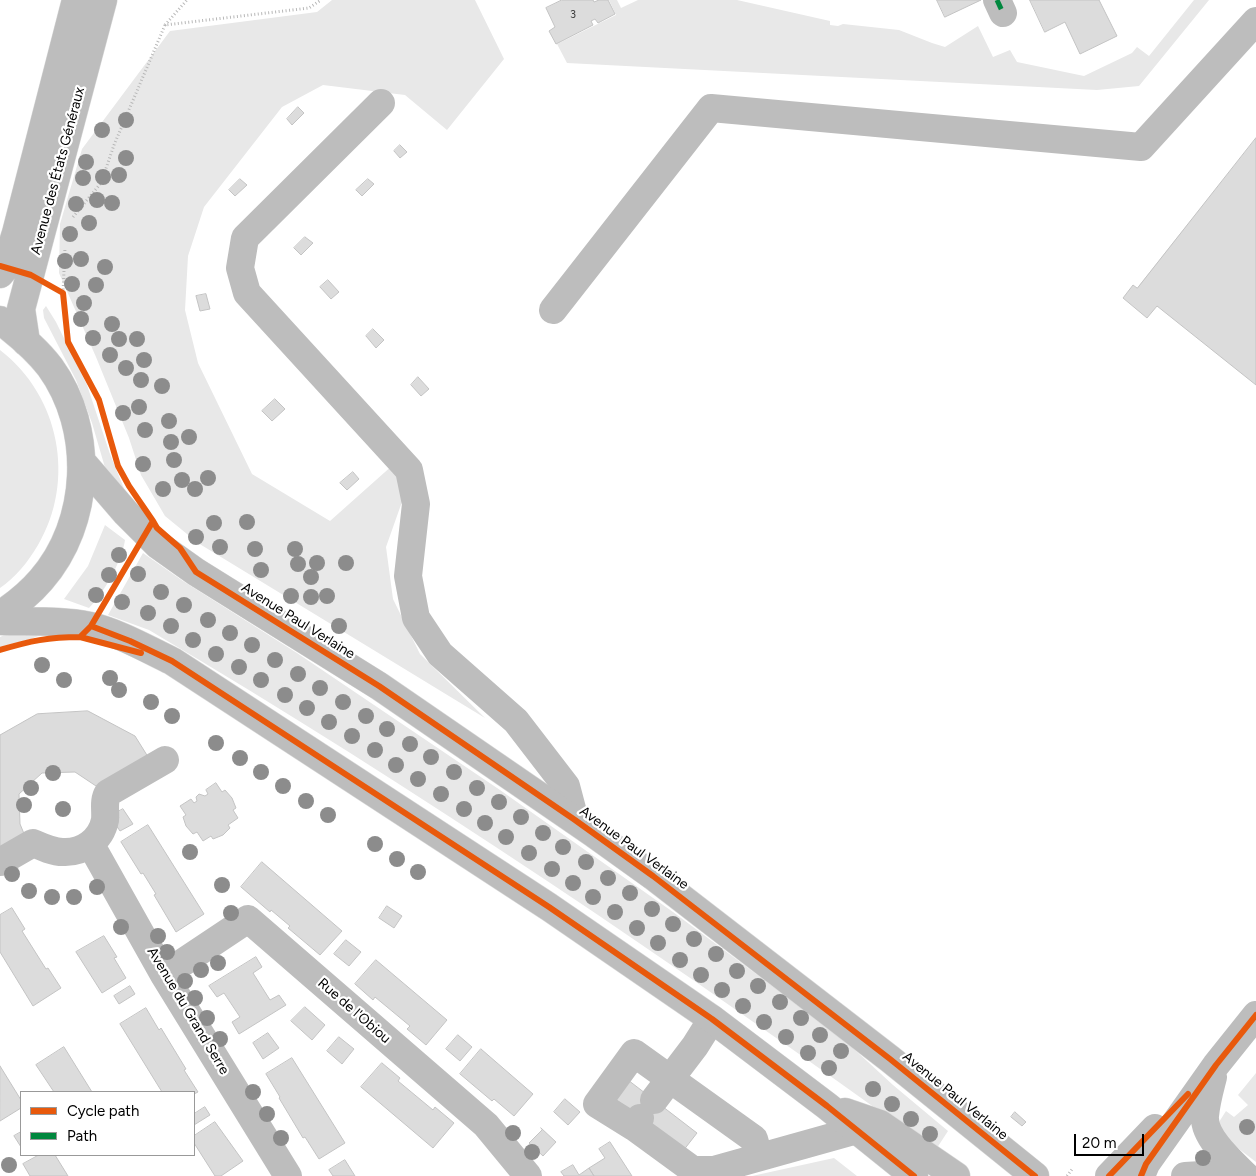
<!DOCTYPE html>
<meta charset="utf-8">
<style>
body{margin:0}
#map{position:relative;width:1256px;height:1176px;overflow:hidden;background:#fff;font-family:Figtree,sans-serif}
canvas{display:block}
.legend{position:absolute;left:20px;top:1091px;width:175px;height:65px;box-sizing:border-box;background:#fff;border:1px solid #999;margin:0;padding:6px 9px;list-style:none;font-size:15px;color:#000}
.legend li{display:flex;align-items:center;gap:10px;height:25px}
.legend b{width:25px;border:1px solid #999}
.scale{position:absolute;left:1074px;top:1134px;width:70px;height:22px;box-sizing:border-box;border:2px solid #000;border-top:0;padding-left:6px;font-size:15px;line-height:18px;white-space:nowrap;color:#000;-webkit-text-stroke:4px #fff;paint-order:stroke}
</style>
<div id="map">
<canvas width="1256" height="1176"></canvas>
<ul class="legend">
<li><b style="height:6px;background:#e8590c"></b>Cycle path</li>
<li><b style="height:6px;background:#00873e"></b>Path</li>
</ul>
<div class="scale">20 m</div>
</div>
<script>
const c = document.querySelector('canvas').getContext('2d');
c.lineJoin = 'round';
function fillPath(path, color) { c.fillStyle = color; c.fill(path, 'evenodd'); }
function stroke(path, color, width, dash) { c.strokeStyle = color; c.lineWidth = width; c.lineCap = dash ? 'butt' : 'round'; c.setLineDash(dash || []); c.stroke(path); }
function write(font, color, halo, rows, align = 'center') {
  c.font = font + ' Figtree,sans-serif'; c.lineWidth = 4.5; c.setLineDash([]); c.textBaseline = 'middle'; c.strokeStyle = halo; c.fillStyle = color; for (const [text, x, y, turn = 0] of rows) {
    c.save(); c.translate(x, y); c.rotate((+turn || 0) * Math.PI / 180); c.textAlign = isNaN(turn) ? turn : align; if (halo) c.strokeText(text, 0, 0); c.fillText(text, 0, 0); c.restore();
  }
}
fillPath(new Path2D(`
 M332,0H475L504,59L447,130L405,95L323,85L282,107L204,207L188,256L185,310L198,363L252,474L330,521L394,464L403,499L386,547L393,599L420,654L485,718L198,543L165,516L141,475L129,438L96,357L59,273L60,224L82,149L170,31L317,12Z
 M609,0H617L621,8L638,0H737L830,21V25L838,26L843,24L899,30L932,43L945,47L978,26L993,57L1010,50L1017,62L1084,76L1132,53L1137,47L1149,56L1194,0H1209L1139,86L1097,90L567,63L557,44L616,15Z
 M46,306L56,322L87,385L110,454L127,496L106,471L92,423L76,380L44,318L43,310Z
 M0,350C60,396 76,481 38,545C28,562 16,577 0,588Z
 M105,525L125,540C122,561 104,593 89,608L64,599L88,566Z
 M143,553L183,581L297,653L500,790L673,912L842,1038L893,1085L948,1131L935,1151C680,967 420,790 149,630L108,615Z
 M20,628L48,632L31,639L0,647V637Z
 M1256,1073V1162L1222,1136L1219,1122L1226,1111L1234,1117L1248,1105L1238,1095Z
 M834,1158L857,1176H752Z`), '#e8e8e8');
const building = new Path2D(`
 M562,0H593L594,2L599,0H608L615,14L598,23L595,19L591,21L593,25L556,44L549,31L555,27L546,8Z
 M937,0H981L945,17Z
 M1030,0H1099L1117,36L1080,54L1065,22L1045,32Z
 M298,107L304,113L292,125L287,119Z
 M1256,138V385L1157,306L1147,318L1123,298L1133,285L1137,288Z
 M400,145L407,152L400,158L394,151Z
 M240,179L247,185L235,196L229,190Z
 M368,179L374,184L362,196L356,190Z
 M305,237L313,243L301,255L294,248Z
 M328,280L339,292L331,299L320,287Z
 M206,294L210,309L200,311L196,296Z
 M373,329L384,340L376,348L366,336Z
 M418,377L429,389L421,396L411,385Z
 M275,399L285,409L272,421L262,411Z
 M353,472L359,479L347,490L340,483Z
 M88,711L135,736L150,760L102,790L75,772L42,773L19,794L20,824L25,836L0,852V735L37,714Z
 M216,783L222,792L225,790L232,798L236,808L233,810L238,818L228,825L230,828L223,835L213,839L211,836L203,841L197,832L193,834L186,826L183,817L186,815L180,806L191,799L194,803L197,801L196,797L199,794L205,796L208,794L206,790Z
 M123,809L133,824L120,831L114,822L119,818L116,813Z
 M148,825L204,914L176,932L154,895L156,894L143,873L141,874L121,842Z
 M262,862L342,931L320,955L288,928L290,926L271,910L270,912L241,887Z
 M387,906L402,916L394,928L379,918Z
 M12,908L25,929L22,931L46,969L48,968L61,988L33,1006L0,952V915Z
 M104,936L117,957L114,958L126,978L102,993L76,952Z
 M346,940L361,952L349,966L334,954Z
 M256,957L262,967L253,973L270,1000L279,995L286,1005L239,1034L232,1022L240,1017L224,993L217,997L209,986Z
 M376,960L447,1020L426,1045L407,1029L410,1026L375,997L373,1000L355,984Z
 M130,986L135,994L119,1004L114,996Z
 M305,1007L325,1025L312,1040L291,1021Z
 M146,1008L159,1030L161,1028L186,1069L184,1070L198,1092L194,1094V1092H162L120,1024Z
 M268,1033L279,1048L263,1059L253,1043Z
 M458,1035L472,1047L460,1061L446,1049Z
 M339,1037L354,1049L342,1064L327,1051Z
 M64,1047L92,1092H54L36,1065Z
 M481,1049L533,1094L514,1116L494,1099L492,1101L460,1074Z
 M292,1058L345,1143L319,1159L305,1137L303,1138L279,1098L280,1097L266,1074Z
 M382,1063L400,1078L398,1081L433,1110L435,1107L454,1123L433,1148L361,1087Z
 M0,1066L21,1100V1108L0,1121Z
 M628,1080L697,1133L683,1151L614,1098Z
 M565,1099L580,1112L568,1125L554,1112Z
 M205,1107L210,1115L194,1125V1114Z
 M1015,1112L1026,1122L1022,1126L1011,1117Z
 M215,1122L243,1161L221,1176H215L194,1143V1136Z
 M541,1128L556,1142L543,1156L529,1143L542,1130Z
 M21,1132V1147L14,1136Z
 M610,1142L632,1176H594L589,1168L605,1158L599,1149Z
 M39,1155H55L68,1176H30L23,1164Z
 M345,1160L355,1176H333L329,1170Z
 M573,1165L579,1175L589,1168L594,1176H564L561,1172Z`);
fillPath(building, '#dcdcdc');
stroke(building, '#c4c4c4', 1);
const major = new Path2D(`
 M0,274L5,268L16,233L76,0
 M0,320C17,333 37,350 50,367C95,429 91,523 41,580C29,594 15,605 0,615
 M26,342L21,309L103,0
 M82,462L126,513L158,545L196,572L379,686L593,833L653,876L890,1059L1035,1176
 M0,621C29,622 61,620 90,626C117,632 147,649 172,661L549,907L712,1019L827,1106L914,1176
 M845,1112L880,1124L956,1176`);
stroke(major, '#dbdbdb', 29);
stroke(new Path2D(`
 M165,25L187,0
 M73,217L101,183L114,145L165,25L309,8L321,0
 M63,293L65,248
 M1067,1176L1073,1168`), '#b8b8b8', 3, [1, 2.5]);
stroke(new Path2D(`
 M997,0L1003,13
 M381,103L245,238L240,268L247,293L409,470L416,504L408,576L416,618L440,654L516,721L566,786L575,820
 M553,310L711,108L1141,147L1256,21
 M91,845L164,975L288,1176
 M0,862L33,843C42,847 53,852 63,852C83,853 101,840 105,820C106,810 103,801 108,793L165,760
 M164,975L248,919L486,1125L528,1176
 M1213,1077C1210,1089 1206,1103 1205,1116C1203,1137 1232,1162 1246,1176
 M654,1100L695,1046L712,1019
 M640,1118L634,1127L693,1170H714L857,1130
 M634,1127L597,1104L634,1053L754,1139L759,1157
 M1109,1176L1155,1128
 M1141,1176L1146,1164L1216,1065L1256,1015
 M1185,1176L1219,1174L1246,1176`), '#bdbdbd', 28);
stroke(major, '#bdbdbd', 28);
stroke(new Path2D(`
 M997,0L1003,13`), '#00873e', 5, [10, 5]);
stroke(new Path2D(`
 M0,266L31,275L63,293L68,342L99,400L118,466L129,486L153,521L91,626L80,637C49,637 30,641 0,650
 M153,521L157,528L180,548L196,572L379,686L575,820L653,876L890,1059L1035,1176
 M91,626L130,641L172,661L549,907L712,1019L827,1106L914,1176
 M80,637L141,653
 M1109,1176L1188,1094
 M1141,1176L1146,1164L1216,1065L1256,1015`), '#e8590c', 6);
c.fillStyle = '#8c8c8c';
for (const [x, y] of [
 [126,120],
 [102,130],
 [126,158],
 [86,162],
 [119,175],
 [103,177],
 [83,178],
 [97,200],
 [112,203],
 [76,204],
 [89,223],
 [70,234],
 [81,259],
 [65,261],
 [105,267],
 [72,284],
 [96,285],
 [84,303],
 [81,319],
 [112,324],
 [93,338],
 [119,339],
 [137,339],
 [110,355],
 [144,360],
 [126,368],
 [141,380],
 [162,386],
 [139,407],
 [123,413],
 [169,421],
 [145,430],
 [189,437],
 [171,442],
 [174,460],
 [143,464],
 [208,478],
 [182,480],
 [163,489],
 [195,489],
 [247,522],
 [214,523],
 [196,537],
 [220,547],
 [255,549],
 [295,549],
 [119,555],
 [317,563],
 [346,563],
 [298,564],
 [261,570],
 [138,574],
 [109,575],
 [311,577],
 [161,592],
 [96,595],
 [291,596],
 [327,596],
 [311,597],
 [122,602],
 [184,605],
 [148,613],
 [208,620],
 [171,626],
 [339,626],
 [230,633],
 [193,640],
 [252,645],
 [216,654],
 [275,660],
 [42,665],
 [239,667],
 [298,674],
 [110,678],
 [64,680],
 [261,680],
 [320,688],
 [119,690],
 [285,695],
 [151,702],
 [343,702],
 [307,708],
 [172,716],
 [366,716],
 [329,722],
 [387,729],
 [352,736],
 [216,743],
 [410,744],
 [375,750],
 [431,757],
 [240,758],
 [396,765],
 [261,772],
 [454,772],
 [53,773],
 [418,779],
 [283,786],
 [31,788],
 [477,788],
 [441,794],
 [306,801],
 [499,802],
 [24,805],
 [63,809],
 [464,809],
 [328,815],
 [521,817],
 [485,823],
 [543,833],
 [506,837],
 [375,844],
 [563,847],
 [190,852],
 [529,853],
 [397,859],
 [586,862],
 [552,869],
 [418,872],
 [12,874],
 [608,878],
 [573,883],
 [222,885],
 [97,887],
 [29,891],
 [630,893],
 [52,897],
 [74,897],
 [593,897],
 [652,909],
 [615,912],
 [231,913],
 [673,924],
 [121,927],
 [637,928],
 [158,936],
 [694,939],
 [658,943],
 [167,952],
 [716,954],
 [680,960],
 [218,963],
 [201,970],
 [737,971],
 [701,975],
 [185,981],
 [758,986],
 [722,990],
 [195,998],
 [780,1002],
 [743,1006],
 [207,1018],
 [801,1018],
 [764,1022],
 [820,1035],
 [786,1037],
 [220,1039],
 [841,1051],
 [808,1053],
 [829,1068],
 [873,1089],
 [253,1092],
 [892,1104],
 [267,1114],
 [911,1119],
 [1247,1127],
 [513,1133],
 [930,1134],
 [281,1138],
 [532,1152],
 [1203,1158],
 [9,1165]
]) { c.beginPath(); c.arc(x, y, 8, 0, 2 * Math.PI); c.fill(); }
write('11px', '#373737', null, [
 ["3",573,15]
]);
write('14px', '#000', '#fff', [
 ["Avenue des États Généraux",58,171,-75],
 ["Avenue Paul Verlaine",298,621,32],
 ["Avenue Paul Verlaine",634,848,36],
 ["Avenue du Grand Serre",188,1011,59],
 ["Rue de l'Obiou",354,1011,41],
 ["Avenue Paul Verlaine",955,1096,39]
]);
</script>
